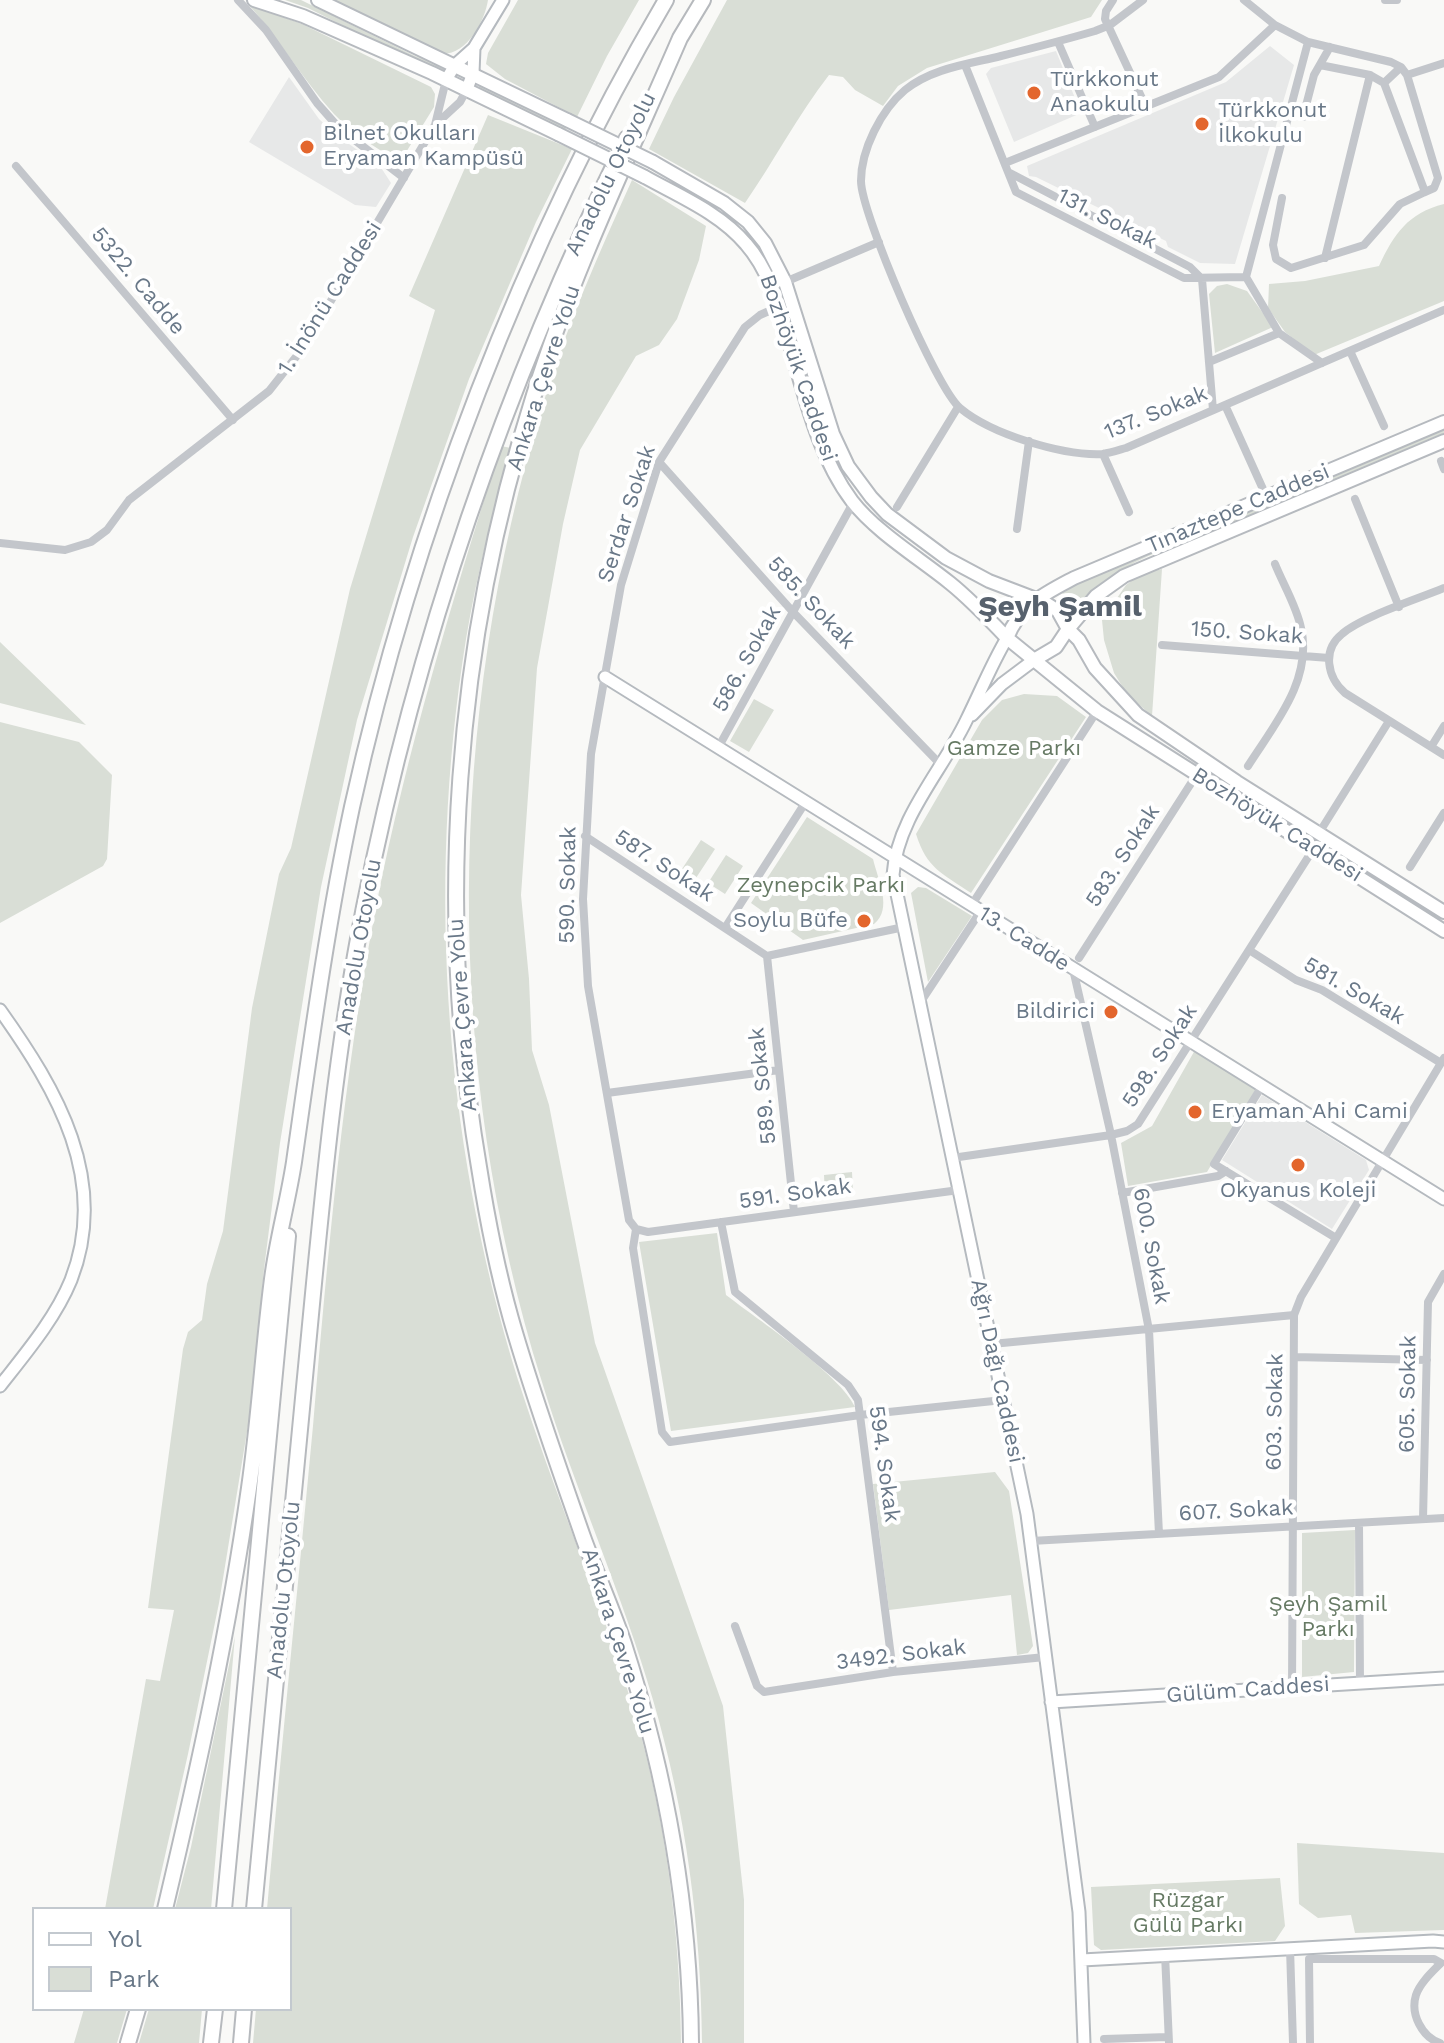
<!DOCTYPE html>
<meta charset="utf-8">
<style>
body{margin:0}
#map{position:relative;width:1444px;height:2043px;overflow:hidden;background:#f9f9f7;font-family:"Work Sans",sans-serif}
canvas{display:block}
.legend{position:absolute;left:32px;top:1907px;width:260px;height:104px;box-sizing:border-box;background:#fff;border:2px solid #c3c9cf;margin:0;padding:10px 14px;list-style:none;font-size:24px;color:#697888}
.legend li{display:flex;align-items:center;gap:16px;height:40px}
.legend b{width:40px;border:2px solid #c3c9cf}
</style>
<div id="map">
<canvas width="1444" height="2043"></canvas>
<ul class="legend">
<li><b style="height:10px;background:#fff"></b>Yol</li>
<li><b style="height:22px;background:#d9ded6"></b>Park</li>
</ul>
</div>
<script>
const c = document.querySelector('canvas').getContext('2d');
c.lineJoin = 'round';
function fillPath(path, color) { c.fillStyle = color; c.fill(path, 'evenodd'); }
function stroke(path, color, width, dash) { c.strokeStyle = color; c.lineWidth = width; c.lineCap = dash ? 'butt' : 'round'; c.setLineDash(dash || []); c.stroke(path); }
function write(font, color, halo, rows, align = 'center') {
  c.font = font + ' "Work Sans",sans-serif'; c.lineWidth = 8; c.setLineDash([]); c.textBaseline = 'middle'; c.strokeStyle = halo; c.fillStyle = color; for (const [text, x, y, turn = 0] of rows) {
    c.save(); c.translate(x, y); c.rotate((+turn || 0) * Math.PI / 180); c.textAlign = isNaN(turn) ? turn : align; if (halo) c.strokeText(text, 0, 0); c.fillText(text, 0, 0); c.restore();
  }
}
fillPath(new Path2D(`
 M1270,46L1294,65L1235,264L1200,263L1168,247L1166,241L1036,177L1029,176L1027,166L1226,82Z
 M1056,51L1081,113L1014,142L986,74L991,68Z
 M289,77L319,119L335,134L380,166L391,183L376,207L355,205L249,142Z
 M1262,1095L1366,1160L1369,1170L1332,1229L1222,1160Z`), '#e7e8e8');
fillPath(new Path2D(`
 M285,0H301L415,56L446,68L443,76L308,8Z
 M325,0H488C485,21 467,54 443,54Z
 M518,0H639L607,56L577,117L505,79L486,64L488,53Z
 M727,0H1102L1091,17L927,68L898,86L883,106L855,90L843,77L829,75C798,115 774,161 745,203L649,149L674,97Z
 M249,5L302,24L431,87L435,94L434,107L400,162C377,149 353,134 334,114C303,80 280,40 249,5Z
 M480,84L567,127L564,131L477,92Z
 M488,115L572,149L536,222L469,379L413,537L357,720L321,887L280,1143L264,1269L252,1401L219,1603L188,1754L153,1909H105L146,1679L160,1681L174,1610L148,1608L183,1349L188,1332L202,1320L207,1284L223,1231L252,1008L279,874L291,848L350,589L435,310L409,296Z
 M632,180L706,226L699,260L677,319L659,345L636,356L580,450L563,524L537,668L521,895L529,979L532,1050L549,1105L595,1343L723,1706L744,1900V2043H702C701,1927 686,1812 653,1700C622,1592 575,1490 542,1382C443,1065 446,720 543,404C566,327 599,253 632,180Z
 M1444,204V301L1314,355L1285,332L1268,308L1269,284L1305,281L1379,266C1394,234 1408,213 1444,204Z
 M1227,284L1247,291L1273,327L1215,353L1209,294L1217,286Z
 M1444,428V433L1199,537C1165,548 1128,562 1101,585C1092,592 1086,601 1078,608L1062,593L1089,578Z
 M501,446L511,448C493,511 477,574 466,639C425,891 445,1159 525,1401C559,1505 603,1606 634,1711C666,1819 680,1931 681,2043H253L256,2009H290V1909H267C281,1748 298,1587 313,1426C328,1252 343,1078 376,907C407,750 453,598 501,446Z
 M1162,569L1152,716L1127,694L1114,673L1104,640L1102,620L1126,585L1141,574Z
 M0,642L86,725L0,703Z
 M1024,694L1057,696L1086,717L971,893C942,873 927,869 916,834L982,720L1002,700Z
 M754,699L774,710L749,752L730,741Z
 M0,722L79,742L112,775L107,859L103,866L0,923Z
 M807,817L873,859C878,880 893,909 874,924L803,940L751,903Z
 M701,840L715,849L696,878L682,869Z
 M726,855L743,866L725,894L708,883Z
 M918,887L926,888L972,916L928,982L911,893Z
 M1195,1050L1256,1089L1207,1172L1128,1186L1121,1143L1152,1126Z
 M852,1172L853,1192L825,1195L824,1175Z
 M717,1233L726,1295C757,1319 841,1375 855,1407L671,1431L639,1242Z
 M995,1472L1009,1491L1033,1646L1028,1653L1017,1655L1011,1595L889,1610L873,1484Z
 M1355,1530L1354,1672L1302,1677V1533Z
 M235,1636L211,1909H175L191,1847Z
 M1297,1843L1444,1853V1930L1355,1933L1351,1915L1318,1918L1299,1904Z
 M1280,1878L1285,1926L1275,1941L1101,1950L1094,1945L1091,1887Z
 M84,2009H127L117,2043H74Z
 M149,2009H202L199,2043H139Z`), '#d9ded6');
const secondary = new Path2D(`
 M446,80L455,65L474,48L503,0
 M467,89L473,73L474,48
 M1007,638C991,665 980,693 966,721C942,771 897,818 893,875L1027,1514L1079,1912L1084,2043
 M605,677L1444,1199
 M972,715L1002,684L1034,660
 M0,1010C57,1090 110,1180 71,1280C55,1319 25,1354 0,1386
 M1051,1702L1444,1678
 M1082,1960L1433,1941L1444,1942`);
const primary = new Path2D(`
 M254,0L303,16L432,73L558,134
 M318,0L567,120
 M653,162L724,203L748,222L765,243L785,282L833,434L848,466L871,497L887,514L946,558L989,581L1044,602L1058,611L1068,629L1056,647L1034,660
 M645,177C679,196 720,213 746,244C768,269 777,301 786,332C803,388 816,453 852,501C876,532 919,558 950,583C970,599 989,619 1007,638
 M1444,422L1074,578C1044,594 1020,605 1007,638L1097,711L1444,931
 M1444,441L1124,576L1096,596L1068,629L1079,640L1095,668L1138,715L1237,782L1444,912`);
const highway = new Path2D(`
 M165,1909C198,1770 229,1629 249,1488C259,1419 263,1349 272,1279C277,1240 288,1201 294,1162C311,1043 327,924 352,807C412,534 524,241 666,0
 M224,1909L288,1236
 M254,1909C269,1739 288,1569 303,1398C319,1234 332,1069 364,907C417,639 506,383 627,138
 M128,2043L138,2009
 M211,2043L215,2009
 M241,2043L244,2009
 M691,2043C690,1907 666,1774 624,1644C612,1608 596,1573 583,1537C558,1465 532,1393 511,1319C497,1269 487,1218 479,1167C435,910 455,643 534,395C573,272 629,156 680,38L703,0`);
stroke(secondary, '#b5babf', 15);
stroke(primary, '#b6babf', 16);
stroke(highway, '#b6b9bd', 18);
stroke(new Path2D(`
 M238,0L266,30L317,103L339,128L404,178
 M1113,0L1106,11L1105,19L1146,107
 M1143,0L1110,25L1095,31C1064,40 1033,48 1001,56C969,64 932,68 905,90C881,110 861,150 861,181C861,213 936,388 960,408C991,434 1062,456 1103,454C1110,453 1119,450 1126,448L1444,310
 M1244,0L1275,25L1308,42L1391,62L1401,67L1407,75L1444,63
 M1385,0H1397
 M1058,42L1095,127
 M1308,42L1246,277L1279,333L1322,363
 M965,65L1016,192L1184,278L1246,277
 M1407,75L1438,178L1434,188L1425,192
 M446,80L435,125L460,102L467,89
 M1384,83L1401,67
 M1303,117L1314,75L1330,47
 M1005,163L1219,77L1275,25
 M16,166L233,420
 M1010,173L1190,267L1202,279L1213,410
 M1282,198L1273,245L1276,259L1291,268L1364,245L1400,204L1425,192L1384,83L1370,75L1320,65
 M1325,258L1370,75
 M785,282L879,242
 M1350,351L1384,426
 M1209,362L1279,333
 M1225,405L1267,498
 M1103,454L1129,512
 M1441,461L1444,469
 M659,462L793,612L941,765
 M1355,499L1399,607
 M897,507L958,407
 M1017,529L1029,441
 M0,543L65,550L91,542L107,530L129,500L269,391L303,348L435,125
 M1444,588C1418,599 1361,617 1342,634C1322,650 1327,677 1345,693L1444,755
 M1162,645L1329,658
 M1431,747L1444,726
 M718,748L853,503
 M1248,766C1274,725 1313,680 1301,628C1297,607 1283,584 1275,564
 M1319,833L1389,721
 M585,836L767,956L904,927
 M1410,867L1444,813
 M971,906L1097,711
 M725,928L805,803
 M1249,950L1296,980L1322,990L1441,1063
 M767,956L794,1212
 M1079,958L1197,774
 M1073,969L1111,1135L1149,1330L1159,1534
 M920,1003L980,912
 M1262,1086L1214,1164L1336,1238
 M607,1093L779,1070
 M952,1158L1111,1135L1127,1131L1138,1124L1314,848
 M1122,1193L1218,1176L1226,1171
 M721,1222L735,1292L848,1385L858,1400L893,1672
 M636,1229L629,1220L588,986L583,899L591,754L621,585L659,462L745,327L760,315L778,307
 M636,1229L633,1248L662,1432L670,1442L860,1415L1003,1400
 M636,1229L648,1232L959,1190
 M992,1344L1294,1315
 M1294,1357L1427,1360
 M1423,1519L1428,1302L1444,1274
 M1359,1523L1360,1683
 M1031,1541L1444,1518
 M735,1626L757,1686L764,1692L893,1672L1045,1657
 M1292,1687L1294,1315L1301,1297L1444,1058
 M1290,1948L1293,2043
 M1165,1954L1169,2043
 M1104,2039L1168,2037
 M1310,2043L1309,1959H1434L1441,1963C1432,1972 1420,1983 1416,1995C1410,2014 1422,2037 1440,2043`), '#c3c6cb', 8);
stroke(secondary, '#fff', 11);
stroke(primary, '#fff', 12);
stroke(highway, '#fff', 14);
const primaryBridge = new Path2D(`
 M567,120L653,162
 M558,134L645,177`);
stroke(primaryBridge, '#b6babf', 16, []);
stroke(primaryBridge, '#fff', 12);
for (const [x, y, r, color] of [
 [1034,93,8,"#e3662d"],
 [1202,124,8,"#e3662d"],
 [307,147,8,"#e3662d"],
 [864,921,8,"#e3662d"],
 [1111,1012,8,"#e3662d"],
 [1195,1112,8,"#e3662d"],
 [1298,1165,8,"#e3662d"]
]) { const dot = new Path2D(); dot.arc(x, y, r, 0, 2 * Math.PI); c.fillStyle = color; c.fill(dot); stroke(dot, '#fff', 3); }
write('22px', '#697888', '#fff', [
 ["Türkkonut",1050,80],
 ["Anaokulu",1050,105],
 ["Türkkonut",1218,111],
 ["İlkokulu",1218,136],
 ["Bilnet Okulları",323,134],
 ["Eryaman Kampüsü",323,159],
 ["Soylu Büfe",848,921,"right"],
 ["Bildirici",1095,1012,"right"],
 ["Eryaman Ahi Cami",1211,1112],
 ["Okyanus Koleji",1298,1191,"center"]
], 'left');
write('22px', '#697888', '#fff', [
 ["Anadolu Otoyolu",611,174,-64],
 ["131. Sokak",1107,219,27],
 ["5322. Cadde",138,281,50],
 ["1. İnönü Caddesi",330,298,-58],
 ["Bozhöyük Caddesi",798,368,71],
 ["Ankara Çevre Yolu",544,378,-72],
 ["137. Sokak",1156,413,-22],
 ["Tınaztepe Caddesi",1238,509,-23],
 ["Serdar Sokak",627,514,-72],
 ["585. Sokak",811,603,47],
 ["150. Sokak",1247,633,4],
 ["586. Sokak",747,659,-61],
 ["Bozhöyük Caddesi",1277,825,32],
 ["583. Sokak",1123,856,-57],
 ["587. Sokak",664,866,33],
 ["590. Sokak",568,885,-89],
 ["13. Cadde",1024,939,32],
 ["Anadolu Otoyolu",359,947,-80],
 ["581. Sokak",1354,991,30],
 ["Ankara Çevre Yolu",463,1015,-94],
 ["598. Sokak",1160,1056,-57],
 ["589. Sokak",763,1086,-96],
 ["591. Sokak",795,1194,-8],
 ["600. Sokak",1151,1246,79],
 ["Ağrı Dağı Caddesi",997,1371,78],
 ["605. Sokak",1408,1394,-89],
 ["603. Sokak",1275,1412,-89],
 ["594. Sokak",884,1464,82],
 ["607. Sokak",1236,1511,-3],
 ["Anadolu Otoyolu",284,1590,-84],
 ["Ankara Çevre Yolu",618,1641,72],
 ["3492. Sokak",901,1655,-7],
 ["Gülüm Caddesi",1248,1690,-4]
]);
write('22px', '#667a64', '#fff', [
 ["Gamze Parkı",1014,749],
 ["Zeynepcik Parkı",821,886],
 ["Şeyh Şamil",1328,1605],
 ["Parkı",1328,1630],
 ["Rüzgar",1188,1901],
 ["Gülü Parkı",1188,1926]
]);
write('bold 30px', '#57616d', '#fff', [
 ["Şeyh Şamil",1060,607]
]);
</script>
